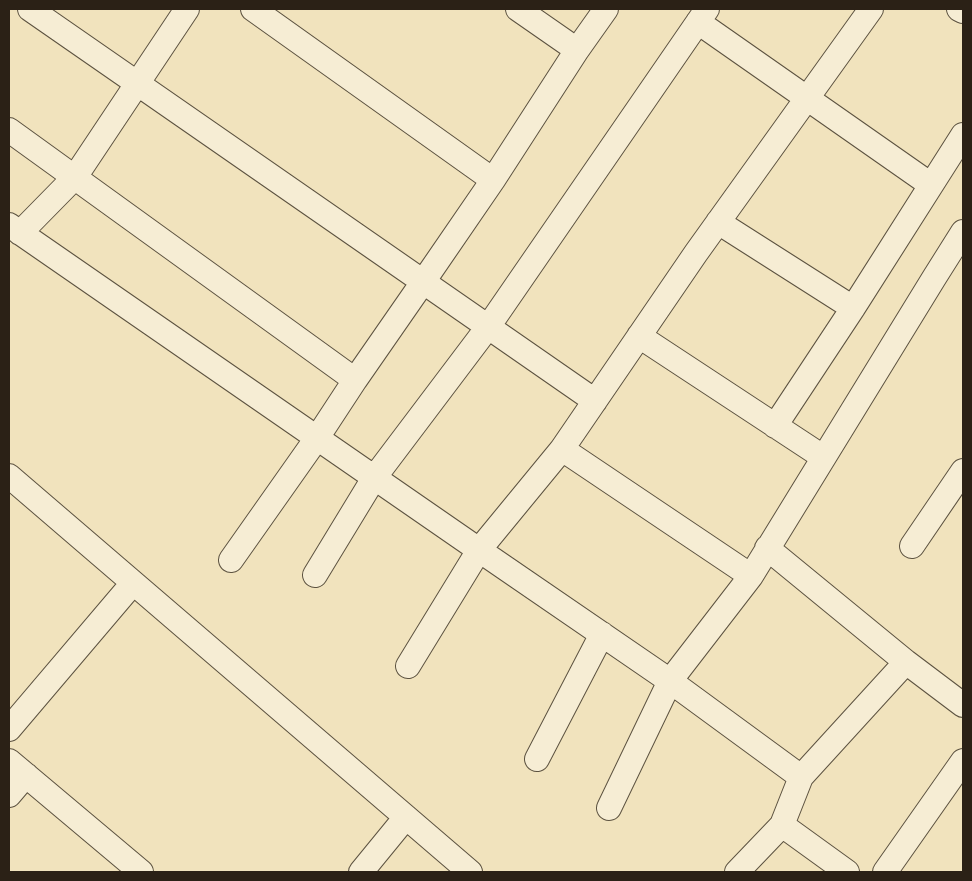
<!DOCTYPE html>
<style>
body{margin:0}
#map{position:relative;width:972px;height:881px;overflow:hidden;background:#f1e3bd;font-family:"IM FELL English",serif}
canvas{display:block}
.frame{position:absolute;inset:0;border:10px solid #2b2116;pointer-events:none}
</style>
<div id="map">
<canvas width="972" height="881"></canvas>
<div class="frame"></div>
</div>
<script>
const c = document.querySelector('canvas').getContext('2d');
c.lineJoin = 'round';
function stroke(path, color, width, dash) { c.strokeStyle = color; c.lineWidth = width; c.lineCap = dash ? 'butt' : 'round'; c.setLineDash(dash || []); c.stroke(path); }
const minor = new Path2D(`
 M30,9L595,401
 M253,9L493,180
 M518,9L577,50
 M959,9L963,11
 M698,22L931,185
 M9,130L355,380
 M718,222L853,308
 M9,225L479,550L670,681L801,777
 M20,233L75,177L187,9
 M639,336L823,457
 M775,426L853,308L963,135
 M562,449L751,576
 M9,476L470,872
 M912,546L963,471
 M767,548L906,662L963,705
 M231,560L317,438L355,380L423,282L493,180L577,50L606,9
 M315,575L374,478L488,327L707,9
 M408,666L479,550L562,449L696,253L871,9
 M9,729L133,583
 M537,759L602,634
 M9,761L141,872
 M9,795L26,775
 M609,808L670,681L751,576L934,278L963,232
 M782,825L847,872
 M361,872L406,817
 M737,872L782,825L801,777L906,662
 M885,872L963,761`);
stroke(minor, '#5c5240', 26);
stroke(minor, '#f6edd4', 24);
</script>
